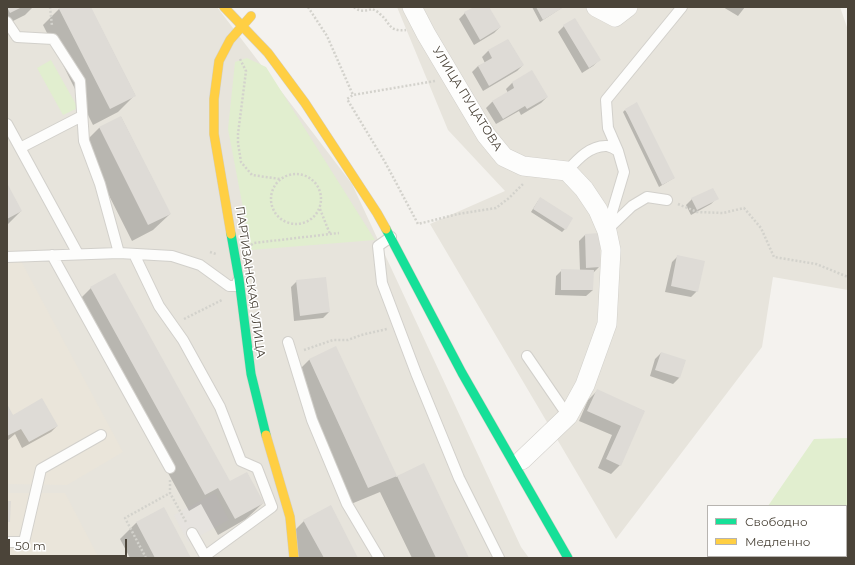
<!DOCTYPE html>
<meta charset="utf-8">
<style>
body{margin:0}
#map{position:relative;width:855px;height:565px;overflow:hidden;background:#f4f2ee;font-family:Montserrat,sans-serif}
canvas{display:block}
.frame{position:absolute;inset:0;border:8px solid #4b4439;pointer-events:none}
.legend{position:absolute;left:707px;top:505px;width:140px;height:52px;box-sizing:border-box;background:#fff;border:1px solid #b7b4b0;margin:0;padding:5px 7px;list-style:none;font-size:12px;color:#4b4439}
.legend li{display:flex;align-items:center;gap:8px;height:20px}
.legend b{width:20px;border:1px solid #b7b4b0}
.scale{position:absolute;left:8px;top:539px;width:119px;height:18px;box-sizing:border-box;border:2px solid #4b4439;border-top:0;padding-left:5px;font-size:12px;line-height:14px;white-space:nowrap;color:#4b4439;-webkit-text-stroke:3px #fff;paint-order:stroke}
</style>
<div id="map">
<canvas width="855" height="565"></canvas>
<div class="frame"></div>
<ul class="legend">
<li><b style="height:5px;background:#16e098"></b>Свободно</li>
<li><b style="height:5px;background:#ffcf43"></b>Медленно</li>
</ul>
<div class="scale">50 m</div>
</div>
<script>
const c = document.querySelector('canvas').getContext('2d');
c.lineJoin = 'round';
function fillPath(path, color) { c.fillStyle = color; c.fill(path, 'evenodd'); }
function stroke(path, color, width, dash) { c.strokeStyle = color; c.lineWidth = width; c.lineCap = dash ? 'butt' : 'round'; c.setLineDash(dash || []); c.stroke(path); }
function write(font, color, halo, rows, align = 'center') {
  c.font = font + ' Montserrat,sans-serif'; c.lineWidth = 3; c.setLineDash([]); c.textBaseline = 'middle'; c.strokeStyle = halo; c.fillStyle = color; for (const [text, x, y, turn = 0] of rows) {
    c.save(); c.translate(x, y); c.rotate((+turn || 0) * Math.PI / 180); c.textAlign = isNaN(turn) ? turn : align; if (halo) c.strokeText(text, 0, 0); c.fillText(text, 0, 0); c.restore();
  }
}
fillPath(new Path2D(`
 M7,7H217L352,184L521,547L529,558H7Z
 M397,7H840L848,30V290L773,277L762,347L616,539L430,224L505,191L448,130Z`), '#e7e4dc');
fillPath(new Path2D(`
 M21,261L123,452L67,485L7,484V262Z
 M7,493H65L99,558H7Z`), '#eae5da');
fillPath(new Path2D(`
 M247,58L266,67L375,240L251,250L228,129L235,62Z
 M51,60L78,108L63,115L37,68Z
 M848,438V558H762V556H846V506H768L814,439Z`), '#e1eecf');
fillPath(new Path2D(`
 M215,493L229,520L188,542L174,515Z`), '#e6e3df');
fillPath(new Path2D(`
 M7,7H33L25,15L7,24Z
 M61,7H90L135,95L118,112L93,125L43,25Z
 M476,7H488L500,27L494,33L474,45L459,19L465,13Z
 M532,7H563L540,22Z
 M723,7H745L738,16Z
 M564,26L599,60L593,66L582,73L558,32Z
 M508,40L523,65L517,71L483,91L472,72L478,66L485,63L482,57L488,51Z
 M532,72L547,97L541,103L521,115L519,111L496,124L486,108L492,102L508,93L506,89L512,83Z
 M625,110L674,178L659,187L623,112Z
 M121,117L170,214L153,230L132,241L83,144L99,128Z
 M7,185L21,211L7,225Z
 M717,198L711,204L691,215L686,205L692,199Z
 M538,201L565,229L562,232L531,212Z
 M585,235L599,267L593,273V290L586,296L555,295L556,276L562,270L580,271L579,241Z
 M678,256L697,291L691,297L665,292L672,262Z
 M297,281L329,312L323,318L294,321L291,287Z
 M91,288L230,483L263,503L246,519L218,535L201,504L189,511L75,304Z
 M336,348L396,477L423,465L468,558H412L380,492L351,504L293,376L309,360Z
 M661,353L685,361L679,378L673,384L650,376L655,359Z
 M597,391L644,411L620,465L611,474L598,468L612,435L579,421L588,400Z
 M7,406L13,416L57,426L51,432L22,448L15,434L7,441Z
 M163,509L189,558H130L120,539L136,523Z
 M304,521L357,558H299L288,537Z`), '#0003');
fillPath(new Path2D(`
 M7,7H22L10,13Z
 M58,7H91L136,96L110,109Z
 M474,7H489L501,27L480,40L464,12Z
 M536,7H564L543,20Z
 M575,18L601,60L589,68L563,25Z
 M508,39L524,65L489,86L478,66L492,58L488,50Z
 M532,70L548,97L527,109L525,106L503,119L492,101L514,88L512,82Z
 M637,102L675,178L662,185L625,109Z
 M121,116L171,214L148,225L99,127Z
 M7,183L22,211L7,219Z
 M713,188L719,199L697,210L691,198Z
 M540,197L573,218L566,230L533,209Z
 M600,233V267L586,268L585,234Z
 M677,255L705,261L698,292L671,286Z
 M561,269L594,270L593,290H561Z
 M115,273L230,481L247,472L264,503L235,519L218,488L205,495L90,287Z
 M326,277L330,312L300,316L296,280Z
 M336,346L397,476L368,488L309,359Z
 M661,352L686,360L680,378L655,370Z
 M597,389L645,411L621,466L606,459L621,426L587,411Z
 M42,398L58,426L29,442L21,429L7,436V404L13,415Z
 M424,463L469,558H436L397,476Z
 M7,501H11L10,522H7Z
 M331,505L358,558H324L303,520Z
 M164,507L191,558H155L136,522Z`), '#dedbd6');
const lane = new Path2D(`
 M7,22L17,37L53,39L80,81L84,141L100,184L119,253
 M7,124L78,254
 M20,148L82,116
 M567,171C577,160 590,145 607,146C611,147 615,149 618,151
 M607,229L624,172L618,151L608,128L606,100L682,7
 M608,229L632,206L647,197L667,200
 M391,237L378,246L382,283L416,373L459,478L499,558
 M134,254L159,306L183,340L220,407L241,461L257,468L272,507L205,556L206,558
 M52,255L170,468
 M7,257L119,253L172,256L200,265L229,286H236L238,281
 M288,342L312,420L347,504L379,558
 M527,356L568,416
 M192,533L205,556
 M7,542H24L41,469L101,435`);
const street = new Path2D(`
 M412,7L426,34L486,135L504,157L523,166L567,171L584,189L598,210L607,231L611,250L607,324L585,385L568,416L522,460
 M596,7L615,17L628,7`);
const fast = new Path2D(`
 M386,229L462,373L568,558
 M231,234L239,279L251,374L266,435`);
const slow = new Path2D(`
 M224,7L268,53L305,103L377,213L386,229
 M231,234L214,134V99L219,61L230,40L251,16
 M266,435L290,517L294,558`);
stroke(lane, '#d2d0cb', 12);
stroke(street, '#d2d0cb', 20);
stroke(fast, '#d3cfc5', 10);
stroke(slow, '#d3cfc5', 10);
stroke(new Path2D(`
 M50,7L52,26
 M308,7L327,36L353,95
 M354,7C359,12 366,11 372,9C375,10 378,12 380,14C391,23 388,32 406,30
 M240,59L246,71L238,134V143L241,162L252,175L280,179
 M435,81L353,95L347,99L385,162L418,224L458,214L496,208L509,198L523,184
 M271 199a25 25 0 1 1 50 0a25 25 0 1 1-50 0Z
 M678,204L697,212L723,213L744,208L761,228L774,257L816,264L848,277
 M320,209L330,234
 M251,245L254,243L339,233
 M210,252L216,254
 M184,319L222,300
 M304,350L333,340H348L361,335L387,329
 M170,480V493L186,522
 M146,558L125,518L170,493`), '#d3d2cc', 2.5, [2, 2]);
stroke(lane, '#fdfdfc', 10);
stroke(street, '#fdfdfc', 19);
stroke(fast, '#16e098', 9);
stroke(slow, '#ffcf43', 9);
write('12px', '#4b4439', '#fff', [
 ["УЛИЦА ПУЦАТОВА",467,99,58],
 ["ПАРТИЗАНСКАЯ УЛИЦА",250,282,82]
]);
</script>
